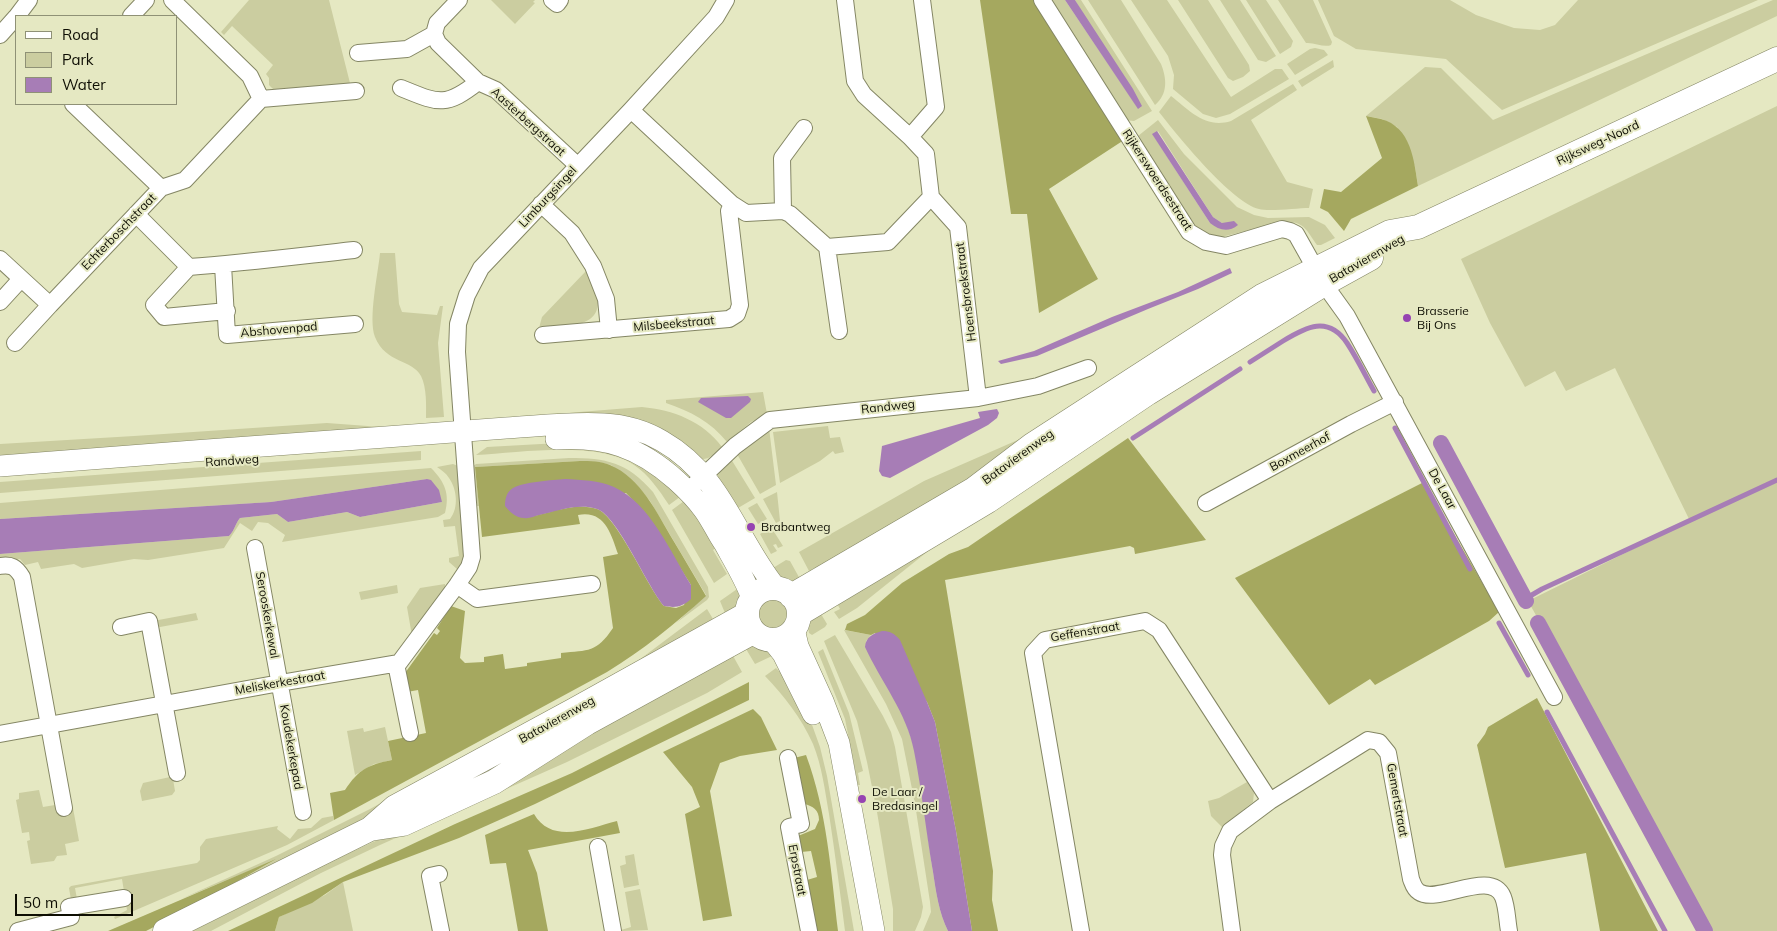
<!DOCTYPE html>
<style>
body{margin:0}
#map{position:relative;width:1777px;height:931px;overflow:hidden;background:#e5e8c2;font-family:Mulish,sans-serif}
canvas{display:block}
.legend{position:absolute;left:15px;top:15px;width:162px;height:90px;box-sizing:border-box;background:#e5e8c2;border:1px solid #8f9176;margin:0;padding:6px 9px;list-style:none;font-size:15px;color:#0e0e03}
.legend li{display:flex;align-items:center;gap:10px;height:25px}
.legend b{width:25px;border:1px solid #8f9176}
.scale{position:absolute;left:15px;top:894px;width:118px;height:22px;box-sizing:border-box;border:2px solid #0e0e03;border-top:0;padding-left:6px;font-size:15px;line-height:18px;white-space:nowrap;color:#0e0e03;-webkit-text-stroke:4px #e5e8c2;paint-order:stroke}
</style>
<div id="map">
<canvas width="1777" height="931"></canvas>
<ul class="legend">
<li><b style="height:6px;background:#fff"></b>Road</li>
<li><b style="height:14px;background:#cbcda0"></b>Park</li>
<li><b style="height:14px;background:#a77db6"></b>Water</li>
</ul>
<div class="scale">50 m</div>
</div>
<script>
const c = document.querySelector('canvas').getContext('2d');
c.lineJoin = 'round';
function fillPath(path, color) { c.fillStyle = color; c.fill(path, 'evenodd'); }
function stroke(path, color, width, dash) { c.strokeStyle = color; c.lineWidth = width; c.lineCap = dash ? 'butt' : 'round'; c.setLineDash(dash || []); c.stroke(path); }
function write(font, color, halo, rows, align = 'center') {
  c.font = font + ' Mulish,sans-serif'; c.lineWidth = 4; c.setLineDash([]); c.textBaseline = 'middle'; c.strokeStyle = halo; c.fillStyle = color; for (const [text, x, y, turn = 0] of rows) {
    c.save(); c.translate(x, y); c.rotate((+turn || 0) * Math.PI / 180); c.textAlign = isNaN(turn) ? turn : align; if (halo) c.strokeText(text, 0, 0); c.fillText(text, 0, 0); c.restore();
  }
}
fillPath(new Path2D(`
 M249,0H329L351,87L276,92L269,85V78L266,74L273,65L232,26L224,35L221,32Z
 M491,0H535L533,2L535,3L515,24Z
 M1049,0H1065L1138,108L1075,0H1081L1152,111L1134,121L1124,120Z
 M1088,0H1121L1161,64C1167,79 1168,94 1155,105Z
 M1131,0H1167L1231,97L1275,69H1282L1289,79L1230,114L1216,118L1203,114L1173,89L1174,75L1168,56Z
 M1178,0H1208L1249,65L1250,71L1243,77L1233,81L1228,78Z
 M1220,0H1240L1276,56L1266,62L1258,60Z
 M1246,0H1266L1293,41L1291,47L1280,54Z
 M1278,0H1313L1332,42L1331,45C1324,48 1314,42 1306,43Z
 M1318,0H1450L1476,15L1514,28L1540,30L1555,25L1578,0H1758L1502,110L1446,59L1356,49L1334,36Z
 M1773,0H1777V16L1418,186L1415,167L1397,127L1382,119L1366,116L1425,67L1441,68L1493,120Z
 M1315,48L1324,50L1328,55L1295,75L1287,64L1310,49Z
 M1333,60L1334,67L1302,87L1298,81Z
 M1293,84L1297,90L1251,120L1287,182L1313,189L1309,208C1298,208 1268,212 1259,209C1232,203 1177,135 1159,112L1171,96C1190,111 1206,129 1231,121Z
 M1777,106V931H1713L1528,601L1690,521L1615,368L1566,391L1555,371L1525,387L1490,323L1461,259Z
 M1158,120L1184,154L1237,207L1254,215L1268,218L1309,217L1325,225L1335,238L1321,245H1317C1306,230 1304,220 1282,222L1213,239L1198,231L1138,136ZM1158,131L1213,217L1222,223H1210L1153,135Z
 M380,253H395L399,304L402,312L437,315L440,306H443L438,343L444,417L426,418C426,406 427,388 421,376C412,359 386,364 375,337C368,319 378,274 380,253Z
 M586,271C590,279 595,288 597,297C604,330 559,326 539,328L542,317Z
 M1214,362L1044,478L932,548L857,608L839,619L834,612L840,609L834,598Z
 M1137,371L818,575L814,568L809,571L799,552L924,481L1020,439Z
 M763,392L767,414L751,422L727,442C711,422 690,411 666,403V400Z
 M642,407C673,410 703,421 722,447C704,464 702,462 684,447L479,420Z
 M327,423L381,427L0,461V444L134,436Z
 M828,426L830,438L840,437L844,452L835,454L833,451L820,461L780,483L773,432Z
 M769,428L776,485L760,494L737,454Z
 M577,442L622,451L684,494L669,505C659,490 649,475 634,465C596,440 520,453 476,455L487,447Z
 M421,451V460L0,493V482Z
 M569,458C606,458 627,462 653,492L708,587L709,597L707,600L676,623L706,595L650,501L638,486L620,471L611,465L603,463L580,461L475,467L479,506H474L472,467L476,464Z
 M731,459L755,498L738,508L717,479L720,469Z
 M453,464L458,466L466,557L459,569H457L449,562V558L459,556L455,526L444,527L443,520L450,519C459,508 457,489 449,478C446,473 441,470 437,467Z
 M431,468C445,482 450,494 445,513L438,517L282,542L285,535L268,523L258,522L252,531L240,523L224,548L148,560L134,559L82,568L74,564L41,569L38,562L25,565L20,559L0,561V554L229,536C235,530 235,524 240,518L277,514L288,522L347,512L360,517L442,502L427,479L271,502L0,519V503Z
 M777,492L780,521L776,523L763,499Z
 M684,501L695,514L716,548L713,550L727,574L714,583L672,510Z
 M757,503L767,519L758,524L748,508Z
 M771,527L783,546L778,548L776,544L773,545L777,551L771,554L760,534Z
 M786,560L790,561L800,579C790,584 779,577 773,568Z
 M445,584V588L412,636L407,607L420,588Z
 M397,585L398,593L361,600L359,592Z
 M740,587C742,601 737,609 727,618L720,601Z
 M757 613a15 15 0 1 1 30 0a15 15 0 1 1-30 0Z
 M707,609L713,619L370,815L191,908L271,862L181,899L276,856L370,809L635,663Z
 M818,609L827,624L825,627L812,635L809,633L807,620Z
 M196,613L198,620L160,627L152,625L153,621Z
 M844,630L871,635L866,641C883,675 905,711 914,748C924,789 926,831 933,872C936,892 939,913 948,931H923L931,912L930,902L915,804L902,739L886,704Z
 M835,635L883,716L891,732L895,747L923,907L921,917L915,931H893V909L877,812L867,762L857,721L824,641Z
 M752,643L768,650L772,656L755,664L743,644Z
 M823,649L849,713L863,771L858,773L860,785H858L845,719L818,652Z
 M732,654L742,672L707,693L567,762L380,845L321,873L211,931H186L297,877L382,838Z
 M776,668L780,672L783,670L788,677L786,684L793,698L811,722L820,747L827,776L854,931H845C840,892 835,853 829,814C825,791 822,766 813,744C801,717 784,696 765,676Z
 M385,727L392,760L374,764L355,775L347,731L363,728L364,732Z
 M170,777L173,779L175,791L172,795L142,801L140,791L143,783Z
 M1247,782L1254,793L1253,802L1233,818L1224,829L1211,816L1208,801L1219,798Z
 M39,790L43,807L55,805L57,811L73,808L79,841L65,844L67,855L57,856L54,861L31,864L27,841L30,840L29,832L22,833L16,800L19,799V793Z
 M333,816L334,820L287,845L115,919L114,917L127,910L122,879L75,888L77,899L71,900L69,888L71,886L197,863L200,860V847L206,839L278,826L277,829L290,839L298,829L311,828L322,818Z
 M634,854L639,885L624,888L620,866L626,864L625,856Z
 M343,882L353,931H275L279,917L325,895Z
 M640,889L648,930L621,931V930L631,927L625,892Z`), '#cbcda0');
fillPath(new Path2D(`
 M980,0H1035L1124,140L1049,189L1098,279L1039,313L1027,214H1011Z
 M1366,116C1371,117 1376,118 1381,119C1411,127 1414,160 1418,186L1351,219L1344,231L1328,212L1320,208L1324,189L1341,192L1382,158Z
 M1128,438L1206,540L1135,554L1134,548L1130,546L945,580L993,871L992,900L998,931H972L956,831L935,722L927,702L875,633L871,635L845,630L847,624L865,615L902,583L949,554L968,547Z
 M580,461C590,461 601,461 610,465C641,478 657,513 673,540C684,558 695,577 706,596C675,624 643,650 607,672L334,820L330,793L345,790C359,769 368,765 392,760L388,741L426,733L418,690L407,692L405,673L434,633L437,635L440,631L437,628L451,606L465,611L460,658L465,663L484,662V657L503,654L505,669L527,666V663L561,658V653C589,650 596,653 613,628L603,557L618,554C611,534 605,510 578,515L580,524L482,537L475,467ZM626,493L646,514L691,585L684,605L676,608L664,606C648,588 617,516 597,509C591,507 580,506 574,507C557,509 541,515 525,518Z
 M1424,482L1499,612L1489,621L1375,685L1370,679L1329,705L1235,578Z
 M749,682V700L535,804L459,838L343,882L312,903L279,917L275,931H228L455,824L572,773Z
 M1537,698L1658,931H1600L1586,853L1505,868L1477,745L1485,734L1488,727Z
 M753,709L761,717L777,750L740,756L720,763L710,791L732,916L703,921L685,814L700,807L692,787L663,752Z
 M806,755C827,811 831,872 838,931H816L807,880L817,877L811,851L801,852L798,836L815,829L819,820C819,810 813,806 804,804L794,758Z
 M534,814C552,845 590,828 617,821L620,833L528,850L537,873L548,931H518L506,863L490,864L485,835Z
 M276,859L191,908L146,931H108Z`), '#a5a85f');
fillPath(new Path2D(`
 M1065,0H1075L1133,89L1142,106L1138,109Z
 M1157,131L1213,217L1222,223L1234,221L1238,225C1228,233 1219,230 1210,223L1152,134Z
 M1230,268L1232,273L1198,289L1148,309L1037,356L1001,364L998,361L1034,351L1112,317L1178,292Z
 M748,396L751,399L750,402L731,418H726L698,402L701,398Z
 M997,409L999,413L997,418L988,425L890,478L882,476L879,471L882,446L980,418L978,412Z
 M427,479L431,480L439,490L442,502L360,517L347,512L288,522L277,514L240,518C235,524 235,530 229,536L0,554V519L271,502Z
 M565,479C581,480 599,480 614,487C650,503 671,553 691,585V599C682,607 676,608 664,606C648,588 617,515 597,509C578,503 558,511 539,515C535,516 529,519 524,518C516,518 510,512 505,506C505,500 506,492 513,488C523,482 553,480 565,479Z
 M882,631C890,631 894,633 900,640L927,702L935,722L956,831L972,931H948C939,913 936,892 933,872C926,832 922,791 914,751C907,713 881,682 865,647C866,637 872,634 882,631Z`), '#a77db6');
stroke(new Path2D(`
 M1250,362C1261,355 1272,348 1283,341C1306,327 1328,315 1347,343C1357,358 1365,375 1374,391
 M1395,428L1470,569
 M1133,438L1240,369
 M1525,599L1542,589L1777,480
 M1499,623L1528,675
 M1547,712L1665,931`), '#a77db6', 5);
stroke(new Path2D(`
 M1441,443L1526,601
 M1538,623L1705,931`), '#a77db6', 16);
const minor = new Path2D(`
 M172,0L250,76L261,99L356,91
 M459,0L437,23L434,34L438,43L478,82L496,90L577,165
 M552,0L557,4L560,0
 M1042,0L1189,232L1206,242L1226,246L1282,229L1290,231L1296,234L1324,284L1347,316L1554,697
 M17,16L29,0
 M131,16L146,0
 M0,35L16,17
 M358,53L407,49L434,34
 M401,88C438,103 445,108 478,82
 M73,104L161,188
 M631,110L732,204L746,213L783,211L790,214L827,247L888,242L931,197L926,154L910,137L864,95L855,81L845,0
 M910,137L936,107L922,0
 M931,197L958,227L978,398
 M541,204L572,233L593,266L606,299L609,330
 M783,211L782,158L804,128
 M136,214L189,267C244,263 299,256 354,250
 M827,247L839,331
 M0,259L50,305L161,188L185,180L261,99
 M223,265L227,335L355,324
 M189,267L154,305L164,317L227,311
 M0,302L21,279
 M543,335L729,319L737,314L740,305L729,211L732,204
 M15,343L50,305
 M695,484L735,446L770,420L978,398L1038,386L1088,368
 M1206,503L1351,424L1395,402
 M255,548L303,812
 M0,566C11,564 16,567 22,577L64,808
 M457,585L477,599L592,584
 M121,627L149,621L177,773
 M396,664L410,733
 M0,734L280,683L399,663L457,585L469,567L472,557L457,352L458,324L467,295L481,268L631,110L716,17L726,0
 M788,758L801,824L789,827L809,931
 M598,847L613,931
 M439,874L430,876L441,931
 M18,931L71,917L69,907L124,898
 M1081,931L1033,653L1045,640L1145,621L1159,630L1270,801
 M1232,931L1222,855L1223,846L1230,831L1270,801L1368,740L1379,742L1388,753L1411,879C1413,884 1414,889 1419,892C1438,905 1491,868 1503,897C1507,907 1507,920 1509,931`);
const tertiary = new Path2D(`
 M556,439C606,436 639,447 676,480C686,489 696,499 704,510C712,521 717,533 724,543C734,561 745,579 752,598
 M0,466C129,456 257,446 386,437C426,434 466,431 506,428C539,426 571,422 604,424C624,425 645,431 662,441C723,476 735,537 776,588
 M794,629L798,646L823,701L839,743L874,931
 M772,640L783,654L813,714`);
const secondary = new Path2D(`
 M747 614a26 26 0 1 1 52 0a26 26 0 1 1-52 0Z
 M791,596L974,489L1032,445L1262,296L1390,232L1418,227L1777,59
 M799,614L988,501L1148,393L1324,284L1371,258
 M370,829L403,824L494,782L587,723L753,632
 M165,931L370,829L395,807L574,710L747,614`);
stroke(minor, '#848664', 18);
stroke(tertiary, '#848664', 22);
stroke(secondary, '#848664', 25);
stroke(minor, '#fff', 16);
stroke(tertiary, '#fff', 21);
stroke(secondary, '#fff', 24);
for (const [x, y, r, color] of [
 [1407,318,5,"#9643b2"],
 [751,527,5,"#9643b2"],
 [862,799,5,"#9643b2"]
]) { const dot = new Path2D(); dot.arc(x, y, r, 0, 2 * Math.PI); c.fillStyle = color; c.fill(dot); stroke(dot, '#e5e8c2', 2); }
write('12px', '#0e0e03', '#e5e8c2', [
 ["Aasterbergstraat",528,122,42],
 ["Rijksweg-Noord",1598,143,-25],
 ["Rijkerswoerdsestraat",1157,180,57],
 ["Limburgsingel",548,197,-47],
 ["Echterboschstraat",119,232,-46],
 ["Batavierenweg",1367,259,-30],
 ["Hoensbroekstraat",966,292,-97],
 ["Milsbeekstraat",674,324,-5],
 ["Abshovenpad",279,330,-5],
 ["Randweg",888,407,-6],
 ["Boxmeerhof",1300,452,-29],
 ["Batavierenweg",1018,457,-36],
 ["Randweg",232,461,-4],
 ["De Laar",1442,489,61],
 ["Serooskerkewal",267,615,80],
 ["Geffenstraat",1085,632,-10],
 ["Meliskerkestraat",280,683,-10],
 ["Batavierenweg",557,720,-29],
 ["Koudekerkepad",291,747,80],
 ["Gemertstraat",1397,800,80],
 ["Erpstraat",797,870,79]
]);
write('12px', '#0e0e03', '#e5e8c2', [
 ["Brasserie",1417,311],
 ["Bij Ons",1417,325],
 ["Brabantweg",761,527],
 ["De Laar /",872,792],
 ["Bredasingel",872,806]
], 'left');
</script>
